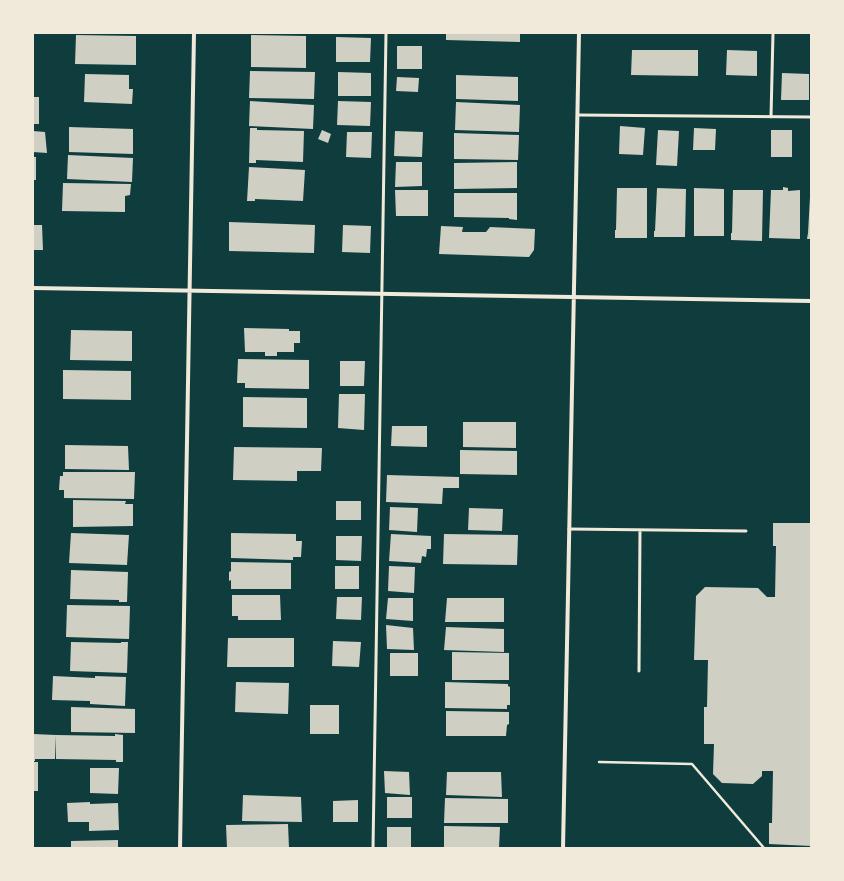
<!DOCTYPE html>
<style>
body{margin:0}
#map{position:relative;width:844px;height:881px;overflow:hidden;background:#0f3d3e;font-family:Montserrat,sans-serif}
canvas{display:block}
.frame{position:absolute;inset:0;border:34px solid #f1e9da;pointer-events:none}
</style>
<div id="map">
<canvas width="844" height="881"></canvas>
<div class="frame"></div>
</div>
<script>
const c = document.querySelector('canvas').getContext('2d');
c.lineJoin = 'round';
function fillPath(path, color) { c.fillStyle = color; c.fill(path, 'evenodd'); }
function stroke(path, color, width, dash) { c.strokeStyle = color; c.lineWidth = width; c.lineCap = dash ? 'butt' : 'round'; c.setLineDash(dash || []); c.stroke(path); }
fillPath(new Path2D(`
 M446,33H520V42L446,40Z
 M76,35L136,36V65L75,64Z
 M251,35L306,36V68L251,67Z
 M336,37L371,38L370,62H336Z
 M397,46H422V69H397Z
 M632,50H698V76L631,75Z
 M727,50L757,51V76L726,75Z
 M250,71L315,72L314,99L249,98Z
 M338,72L371,73V96H338Z
 M782,73L809,74V100H781Z
 M85,74L129,75V89H133L132,104L84,102Z
 M456,75L518,77V101L456,99Z
 M397,77L419,78L418,92L396,91Z
 M33,97H39V124H33Z
 M250,101L314,105L313,129L249,126Z
 M338,101L371,102L370,126L337,125Z
 M456,102L520,105L519,132L455,130Z
 M620,126L645,128L643,155L619,154Z
 M69,127L133,129V154L69,152Z
 M250,128H257V130L304,131L303,162L256,160V163H249Z
 M694,128L716,129L715,150H693Z
 M322,130L331,134L328,143L318,139Z
 M658,130L679,131L677,166L656,165Z
 M771,130H792V157H771Z
 M33,131L45,132L47,153L33,152Z
 M395,131L423,132L422,157L394,156Z
 M347,132H372L371,158L346,157Z
 M454,133L519,135L518,160L454,159Z
 M68,155L133,158L132,182L67,179Z
 M33,157H36V180H33Z
 M396,162H422V186L395,187Z
 M517,162V188L454,189V163Z
 M249,167L305,170L303,201L255,199V201H247Z
 M63,183L131,184L130,195L125,196V212L62,211Z
 M783,187L788,188V191L800,190V239L769,238L771,190H783Z
 M617,188H647V238H615V230H616Z
 M657,188L686,189L685,237H654V231H655Z
 M694,188L724,189V236H694Z
 M395,190H428V216H396Z
 M733,190H763L762,241L731,240V233H732Z
 M454,193H517V220L509,219V218L454,217Z
 M810,197H811V239H807L808,233Z
 M229,222L315,225L314,253L229,251Z
 M33,225H42L43,250H33Z
 M343,225L371,226L370,253L342,252Z
 M441,226L463,227L462,232H486L490,227L535,229L534,250L529,257L439,254Z
 M244,328L289,329V331H300V343H294V352H277V356H265V352H245Z
 M71,330L132,331V361L70,360Z
 M238,359L309,360V389L245,388V383H237Z
 M340,361H365L364,386H340Z
 M63,370L131,371V400L63,399Z
 M339,394H365L364,430L338,428Z
 M243,397L307,398V428L243,427Z
 M463,422H516V448L463,447Z
 M392,426H427V447L391,446Z
 M65,445L128,446L129,470L65,469Z
 M234,447L322,448L321,471H297V481L233,480Z
 M460,450L517,451V475L460,474Z
 M63,472H135L134,499L64,498V490H59L60,476H63Z
 M387,475L459,477V488H443L442,504L386,502Z
 M73,500L126,501L125,504H133V526L73,527Z
 M336,501H361V520H336Z
 M390,507L418,508L417,532L389,530Z
 M469,508L503,509L502,531L468,530Z
 M773,523H811V846L769,844V823H772L773,771H762V776L753,784L722,783L713,774L714,744H704V707H707L708,660H694L696,596L705,587L758,588L767,597H775L776,546H773Z
 M71,533L129,535L127,565L69,563Z
 M231,533L296,534V541H302L301,557H293V560L231,558Z
 M391,534L431,536V549H427L426,557L422,556L421,563L389,561Z
 M444,534L518,535L517,565L443,564Z
 M336,536H362L361,561L336,560Z
 M231,562L291,563V589H231V580L229,581V572L231,571Z
 M335,566H359V589H335Z
 M389,566L415,567L414,593L388,591Z
 M71,570L128,572L127,602H119V600L70,599Z
 M232,595H280L281,620H238V616H232Z
 M337,597H362L361,620L336,619Z
 M388,598H413V621L386,619Z
 M447,598H504V622H445Z
 M67,605L130,606L129,639L66,637Z
 M386,625L413,628L414,650L387,649Z
 M446,627L504,629V652L444,650Z
 M228,638H294V667H227Z
 M333,641L361,642L359,667L332,666Z
 M71,642L121,643V642H128L127,673L70,671Z
 M452,652L509,653V680H452Z
 M390,653H418V676H390Z
 M53,676L95,678V676L126,677L125,706L90,704V701L52,700Z
 M236,682L289,683L288,714L235,712Z
 M445,682L508,684V686L510,687V705H507V709L445,708Z
 M310,705H339V734H310Z
 M71,707L135,709V733L71,732Z
 M446,711L509,712V724L507,725L506,736H446Z
 M33,734L56,735L55,759H35V761H33Z
 M115,734L123,735V762H116V760L56,759V735L115,736Z
 M33,762H38V791H33Z
 M90,768H119L118,794L90,793Z
 M384,771L409,772L410,795L385,793Z
 M447,772H501L502,797L446,795Z
 M243,795L301,797L302,822L242,821Z
 M387,797H412V818H387Z
 M445,798L508,799V823H444Z
 M358,800V822H333V801Z
 M90,802V804L118,803L119,830L89,831V822H68L67,803Z
 M288,824L289,848H227L226,825Z
 M444,826L500,827L499,848H444Z
 M387,827H411V848H387Z
 M118,840V848H71V841Z`), '#cfcfc3');
stroke(new Path2D(`
 M599,762L692,764L764,848`), '#f1e9da', 2.5);
stroke(new Path2D(`
 M578,115L811,117
 M771,117L773,33
 M569,529L746,531
 M639,671L640,530
 M373,848L386,33`), '#f1e9da', 3);
stroke(new Path2D(`
 M33,288L811,301
 M180,848L194,33
 M563,848L579,33`), '#f1e9da', 4);
</script>
